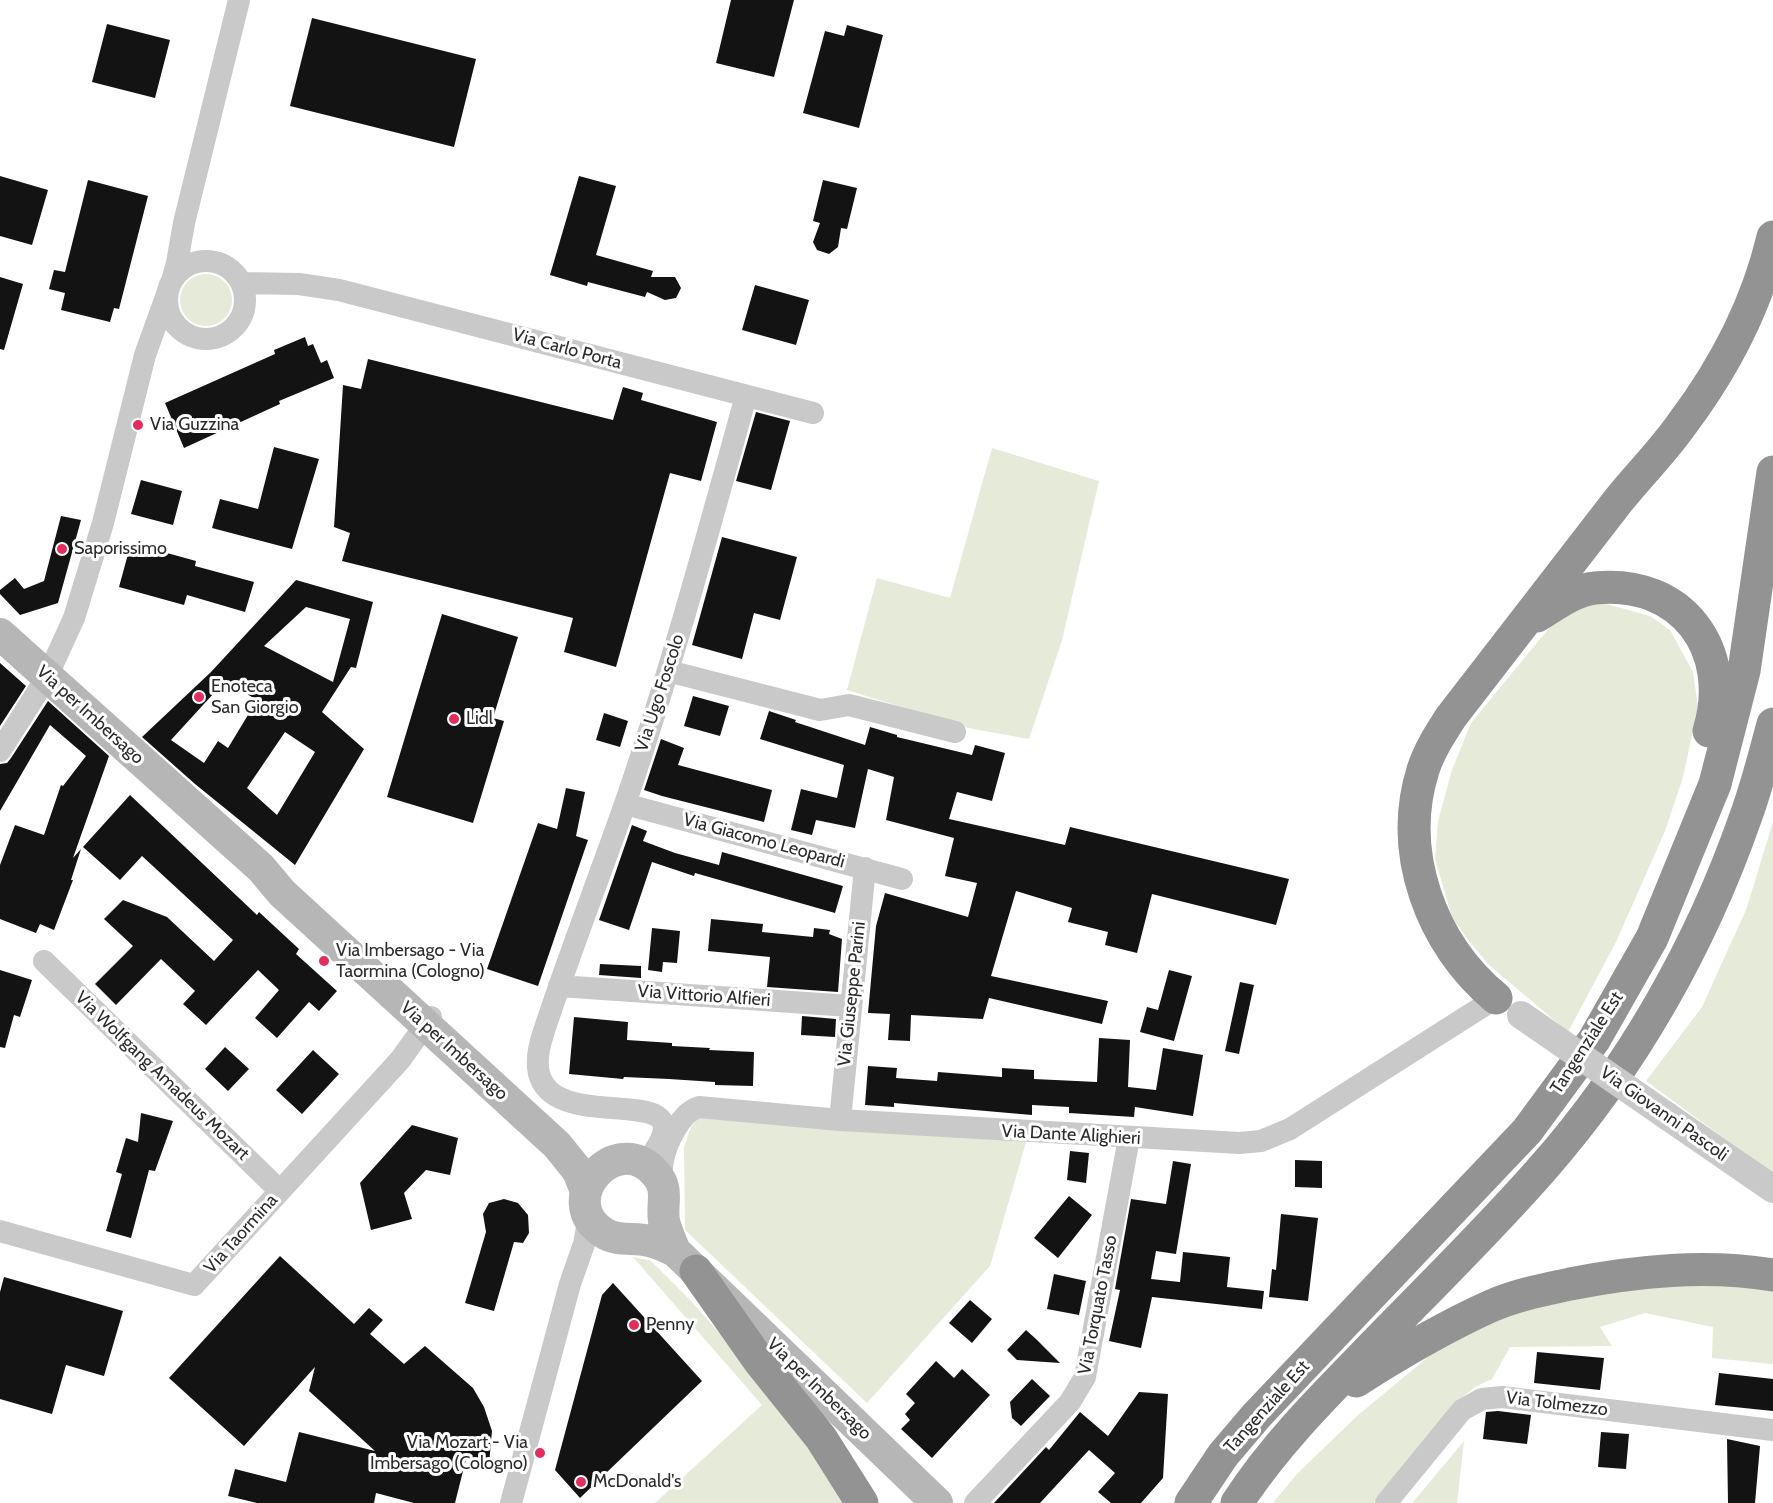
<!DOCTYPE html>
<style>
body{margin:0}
canvas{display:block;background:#fff}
</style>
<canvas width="1773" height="1503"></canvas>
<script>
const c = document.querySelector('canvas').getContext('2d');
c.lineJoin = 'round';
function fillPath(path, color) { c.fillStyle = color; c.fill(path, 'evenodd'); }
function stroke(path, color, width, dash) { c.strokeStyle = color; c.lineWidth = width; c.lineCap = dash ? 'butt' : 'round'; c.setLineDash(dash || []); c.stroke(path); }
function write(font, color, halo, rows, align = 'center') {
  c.font = font + ' Cabin,sans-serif'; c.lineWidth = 6; c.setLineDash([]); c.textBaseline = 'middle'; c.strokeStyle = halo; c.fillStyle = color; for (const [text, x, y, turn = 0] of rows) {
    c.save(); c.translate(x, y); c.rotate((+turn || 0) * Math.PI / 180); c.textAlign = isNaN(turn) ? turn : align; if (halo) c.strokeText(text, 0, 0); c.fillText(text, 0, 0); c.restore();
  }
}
fillPath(new Path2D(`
 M180 300a26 26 0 1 1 52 0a26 26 0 1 1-52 0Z
 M992,448L1099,481L1062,640L1029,739L968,728L847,690L877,578L950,598Z
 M1603,603L1650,616L1670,630L1693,672L1698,707L1683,777L1665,831L1616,942L1568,1032L1488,964L1466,937L1452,917L1435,859L1438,821L1452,770L1471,723L1559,616L1568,608Z
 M1773,822V1174L1646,1081L1702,1007L1746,910Z
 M701,1115L1027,1139L990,1266L867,1403L685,1230L684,1147L691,1127Z
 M633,1257L651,1261L691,1301L772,1392L849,1503H655L762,1405Z
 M1647,1278L1773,1289V1364L1712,1358L1713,1327L1645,1313L1600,1327L1612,1346L1510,1347L1492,1379L1475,1387L1460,1399L1374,1503H1273L1297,1474L1357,1416L1439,1348L1514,1312Z
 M1464,1441L1457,1503H1413L1414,1501Z`), '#e5ead9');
fillPath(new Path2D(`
 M731,0H794L774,77L716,63Z
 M312,18L476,59L454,147L290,106Z
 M107,24L170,40L155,98L92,82Z
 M847,25L883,35L859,128L803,113L825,31L844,36Z
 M0,176L48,190L32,245L0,236Z
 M579,176L616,186L596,255L653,271L651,277H675L681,288L676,298L665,300L647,292L645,297L588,282L587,286L550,275Z
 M88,180L148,196L119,309L114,308L110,322L61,310L65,293L49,289L54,270L65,272Z
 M823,180L857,188L847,229L841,228L838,247L829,254L817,250L813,242L820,223L813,221Z
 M0,277L23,284L4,350L0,349Z
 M755,285L809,300L796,345L742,330Z
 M305,337L308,346L313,344L321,363L327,360L334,378L279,401L280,404L184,448L165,403L275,354L274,350Z
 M368,359L613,420L623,387L643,393L641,400L717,422L701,481L670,473L616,667L564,652L573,618L342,561L350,533L334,527L343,385L361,389Z
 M756,412L790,421L771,490L736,481Z
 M274,447L319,459L292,549L212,528L220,499L258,509Z
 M141,480L182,491L173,525L131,514Z
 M61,516L81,520L58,603L20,615L0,594V590L15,578L24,589L44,581Z
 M722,537L797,557L780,620L754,613L742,659L692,645Z
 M131,543L196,561L195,566L254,582L245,612L187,595L184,605L119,587Z
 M296,580L373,602L356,668L351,667L322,712L364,749L295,865L195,784L142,737L211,672ZM306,607L350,619L333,682L264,646ZM225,681L257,700L228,748L218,741L204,763L171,740ZM285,732L315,752L277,815L247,788Z
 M442,614L518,637L493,718L504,721L473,823L387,797Z
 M0,663L26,686L0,726Z
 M693,696L729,706L720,736L684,726Z
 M48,701L109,756L73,858L81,849L71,880H73L54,930L40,924L36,933L0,919V865L15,825L44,835L61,785L63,786L86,756L50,725L0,811V764L7,763L11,758Z
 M769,711L796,720L795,722L865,745L870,727L897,735V737L972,755L975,745L1005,753L992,801L957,792L949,819L1065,845L1070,827L1289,879L1276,925L1152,894L1137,953L1105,945L1108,932L1068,922L1072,908L1016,891L991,976L1108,1001L1102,1024L989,998L983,1019L911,1015L910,1041L888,1040L890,1014L868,1013L876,926L885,893L968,917L977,883L945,876L954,838L886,820L894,777L868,769L855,828L816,820L812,835L791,830L801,789L837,798L844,765L760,739Z
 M604,713L628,721L620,747L596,740Z
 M661,739L684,748L678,765L772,790L764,822L662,796L644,790Z
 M566,788L585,792L576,836L588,840L538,986L487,969L538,823L557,829Z
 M130,795L257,915L259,912L299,949L296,954L337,991L319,1011L309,1002L277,1038L255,1018L279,990L258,970L206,1025L183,1004L195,991L161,959L116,1005L95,984L133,946L104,919L123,900L167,917L214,961L233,940L142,856L120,880L83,847Z
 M632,825L647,831L643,841L675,853L719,865L722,852L843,886L835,913L695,873L694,876L652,862L629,930L599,920Z
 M711,919L763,924L762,932L813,937L814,928L830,930L829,934L842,939L838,992L767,987L770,957L708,951Z
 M652,928L680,931L677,963L663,962L662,972L648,970Z
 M600,964L641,966V978L599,975Z
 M0,970L32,980L20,1017L14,1015L5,1048L0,1047Z
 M1169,970L1192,976L1174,1041L1140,1032L1147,1007L1158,1010Z
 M1240,982L1254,985L1239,1054L1225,1051Z
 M802,1016L836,1019L835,1037L801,1035Z
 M574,1017L628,1022L627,1040L672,1043V1046L710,1048L709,1050L754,1052L753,1086L715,1085V1082L669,1079L624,1077L623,1079L569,1074Z
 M1099,1038L1130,1040L1128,1087L1156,1090L1163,1048L1203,1055L1193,1116L1135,1107L1134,1117L1069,1113V1107L1032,1105V1115L894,1103V1107L865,1105L868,1066L897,1068L896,1078L937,1081L938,1072L1002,1077V1068L1034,1070V1079L1097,1082Z
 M225,1047L249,1069L228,1091L205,1069Z
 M313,1050L339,1074L302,1114L276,1090Z
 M141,1113L173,1121L155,1171L149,1170L131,1238L106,1231L122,1174L116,1172L126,1138L138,1142Z
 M412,1125L458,1138L450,1175L426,1170L404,1193L412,1219L371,1230L360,1183Z
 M1070,1151L1089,1153L1086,1183L1067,1180Z
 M1295,1160L1322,1161V1188L1295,1187Z
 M1173,1161L1191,1164L1176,1254L1156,1251L1151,1279L1180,1282L1183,1252L1230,1257L1227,1287L1264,1291L1262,1309L1152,1297L1141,1348L1109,1341L1120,1290L1115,1289L1131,1199L1166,1204Z
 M1069,1196L1092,1215L1058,1258L1034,1238Z
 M504,1199L518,1203L528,1215L529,1233L523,1243L514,1242L494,1311L465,1303L486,1232L483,1214L489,1203Z
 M1281,1214L1318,1218L1308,1301L1269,1297L1272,1269L1276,1270Z
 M280,1256L354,1324L369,1308L383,1320L370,1334L404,1364L425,1346L473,1388L484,1407L492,1431L489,1465L466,1459L455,1503H414L376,1493L374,1503H257L228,1496L235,1469L286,1482L299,1432L375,1451L309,1391L315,1367L244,1446L169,1378Z
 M1054,1274L1086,1281L1079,1315L1047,1309Z
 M4,1277L123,1311L104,1376L66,1365L52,1414L0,1399V1292Z
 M613,1283L702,1381L580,1498L555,1470L602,1295Z
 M970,1300L992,1319L972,1343L949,1323Z
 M1026,1330L1036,1339L1060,1363L1017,1360L1007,1350Z
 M1537,1352L1604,1358L1600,1390L1534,1383Z
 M936,1361L954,1378L962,1369L990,1395L932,1458L901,1429L910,1420L905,1414L915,1403L906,1394Z
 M1719,1373L1773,1379V1411L1715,1405Z
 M1032,1379L1050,1396L1021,1426L1012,1418L1010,1402Z
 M1139,1392L1168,1394L1163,1478L1141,1503H1111L1098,1492L1115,1473L1089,1450L1040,1503H994L1046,1447L1049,1450L1080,1412L1108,1436Z
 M1498,1411L1531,1415L1527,1444L1483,1439L1486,1412Z
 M1601,1432L1629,1434L1626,1469L1598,1467Z
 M1727,1439L1760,1446L1755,1503H1728Z`), '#131313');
stroke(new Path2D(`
 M167 300a39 39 0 1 1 78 0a39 39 0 1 1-78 0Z
 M172,281L177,263L184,223L239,0
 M241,283L299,284L339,290L813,413
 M668,671L820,710L849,705L955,732
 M0,751L47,677L74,618L103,523L145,355L167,294
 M625,804L902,879
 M44,961L280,1191
 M559,986L850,1006
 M840,1120L865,868
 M655,1150C708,1068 503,1157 543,1034C568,957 598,881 625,804C671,670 708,533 746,396
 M663,1185C662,1177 661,1169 663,1161C666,1143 681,1112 699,1107L840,1120L1239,1143L1261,1141L1290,1129L1496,998
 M0,1231L194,1285L400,1060L431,1017
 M511,1503L570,1284L584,1244L589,1216
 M975,1503L1070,1402L1085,1377L1129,1138
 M1386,1503L1462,1410L1482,1399L1502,1397L1773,1430`), '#c9c9c9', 22);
stroke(new Path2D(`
 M1667,1116L1773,1189`), '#c9c9c9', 28);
stroke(new Path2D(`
 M0,634L261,868L282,893L557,1145L578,1171L586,1191
 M675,1251C671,1241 666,1231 664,1221C661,1203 670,1189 655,1173C615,1128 553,1202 604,1233C618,1242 634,1237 649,1241C658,1243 666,1247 675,1251L937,1503`), '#b6b6b6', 32);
stroke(new Path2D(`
 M1537,616C1555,605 1574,590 1595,588C1682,579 1734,650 1709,731
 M1496,998C1431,944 1397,853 1423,770C1429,751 1440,734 1451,717C1507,645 1563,573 1618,501C1639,475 1663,451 1682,424C1724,368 1757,305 1773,237
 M696,1271L760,1362L821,1438L862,1503
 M1356,1381C1400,1353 1444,1327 1491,1306C1516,1295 1543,1290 1570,1284C1637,1271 1705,1264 1773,1275
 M1191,1503L1223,1455L1257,1415L1527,1131L1594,1040L1652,938L1715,784L1744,671L1773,472
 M1237,1503C1272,1449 1317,1403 1362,1357C1422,1295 1485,1234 1542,1169C1632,1067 1701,945 1746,816C1757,786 1765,754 1773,724`), '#939393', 33);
stroke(new Path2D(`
 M1521,1015L1667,1116`), '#c9c9c9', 28);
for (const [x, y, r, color] of [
 [138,425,6,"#e42d5c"],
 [62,549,6,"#e42d5c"],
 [199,697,6,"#e42d5c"],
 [454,719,6,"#e42d5c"],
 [324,961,6,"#e42d5c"],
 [634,1325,6,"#e42d5c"],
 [540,1453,6,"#e42d5c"],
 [581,1482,6,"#e42d5c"]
]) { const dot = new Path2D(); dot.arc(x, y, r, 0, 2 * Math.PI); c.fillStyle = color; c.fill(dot); stroke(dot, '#fff', 2); }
write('18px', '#2c2c2c', '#fff', [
 ["Via Carlo Porta",567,349,15],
 ["Via Ugo Foscolo",660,693,-72],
 ["Via per Imbersago",90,715,42],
 ["Via Giacomo Leopardi",764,841,15],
 ["Via Giuseppe Parini",852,994,-84],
 ["Via Vittorio Alfieri",704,996,4],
 ["Tangenziale Est",1587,1043,-57],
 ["Via per Imbersago",454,1051,42],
 ["Via Wolfgang Amadeus Mozart",162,1076,44],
 ["Via Giovanni Pascoli",1664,1114,35],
 ["Via Dante Alighieri",1071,1135,3],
 ["Via Taormina",241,1234,-48],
 ["Via Torquato Tasso",1098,1305,-79],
 ["Via per Imbersago",819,1389,44],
 ["Via Tolmezzo",1557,1404,7],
 ["Tangenziale Est",1267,1407,-48]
]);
write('18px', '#2c2c2c', '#fff', [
 ["Via Guzzina",150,425],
 ["Saporissimo",74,549],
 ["Enoteca",211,687],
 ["San Giorgio",211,708],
 ["Lidl",466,719],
 ["Via Imbersago - Via",336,951],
 ["Taormina (Cologno)",336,972],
 ["Penny",646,1325],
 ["Via Mozart - Via",528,1443,"right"],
 ["Imbersago (Cologno)",528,1464,"right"],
 ["McDonald's",593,1482]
], 'left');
</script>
